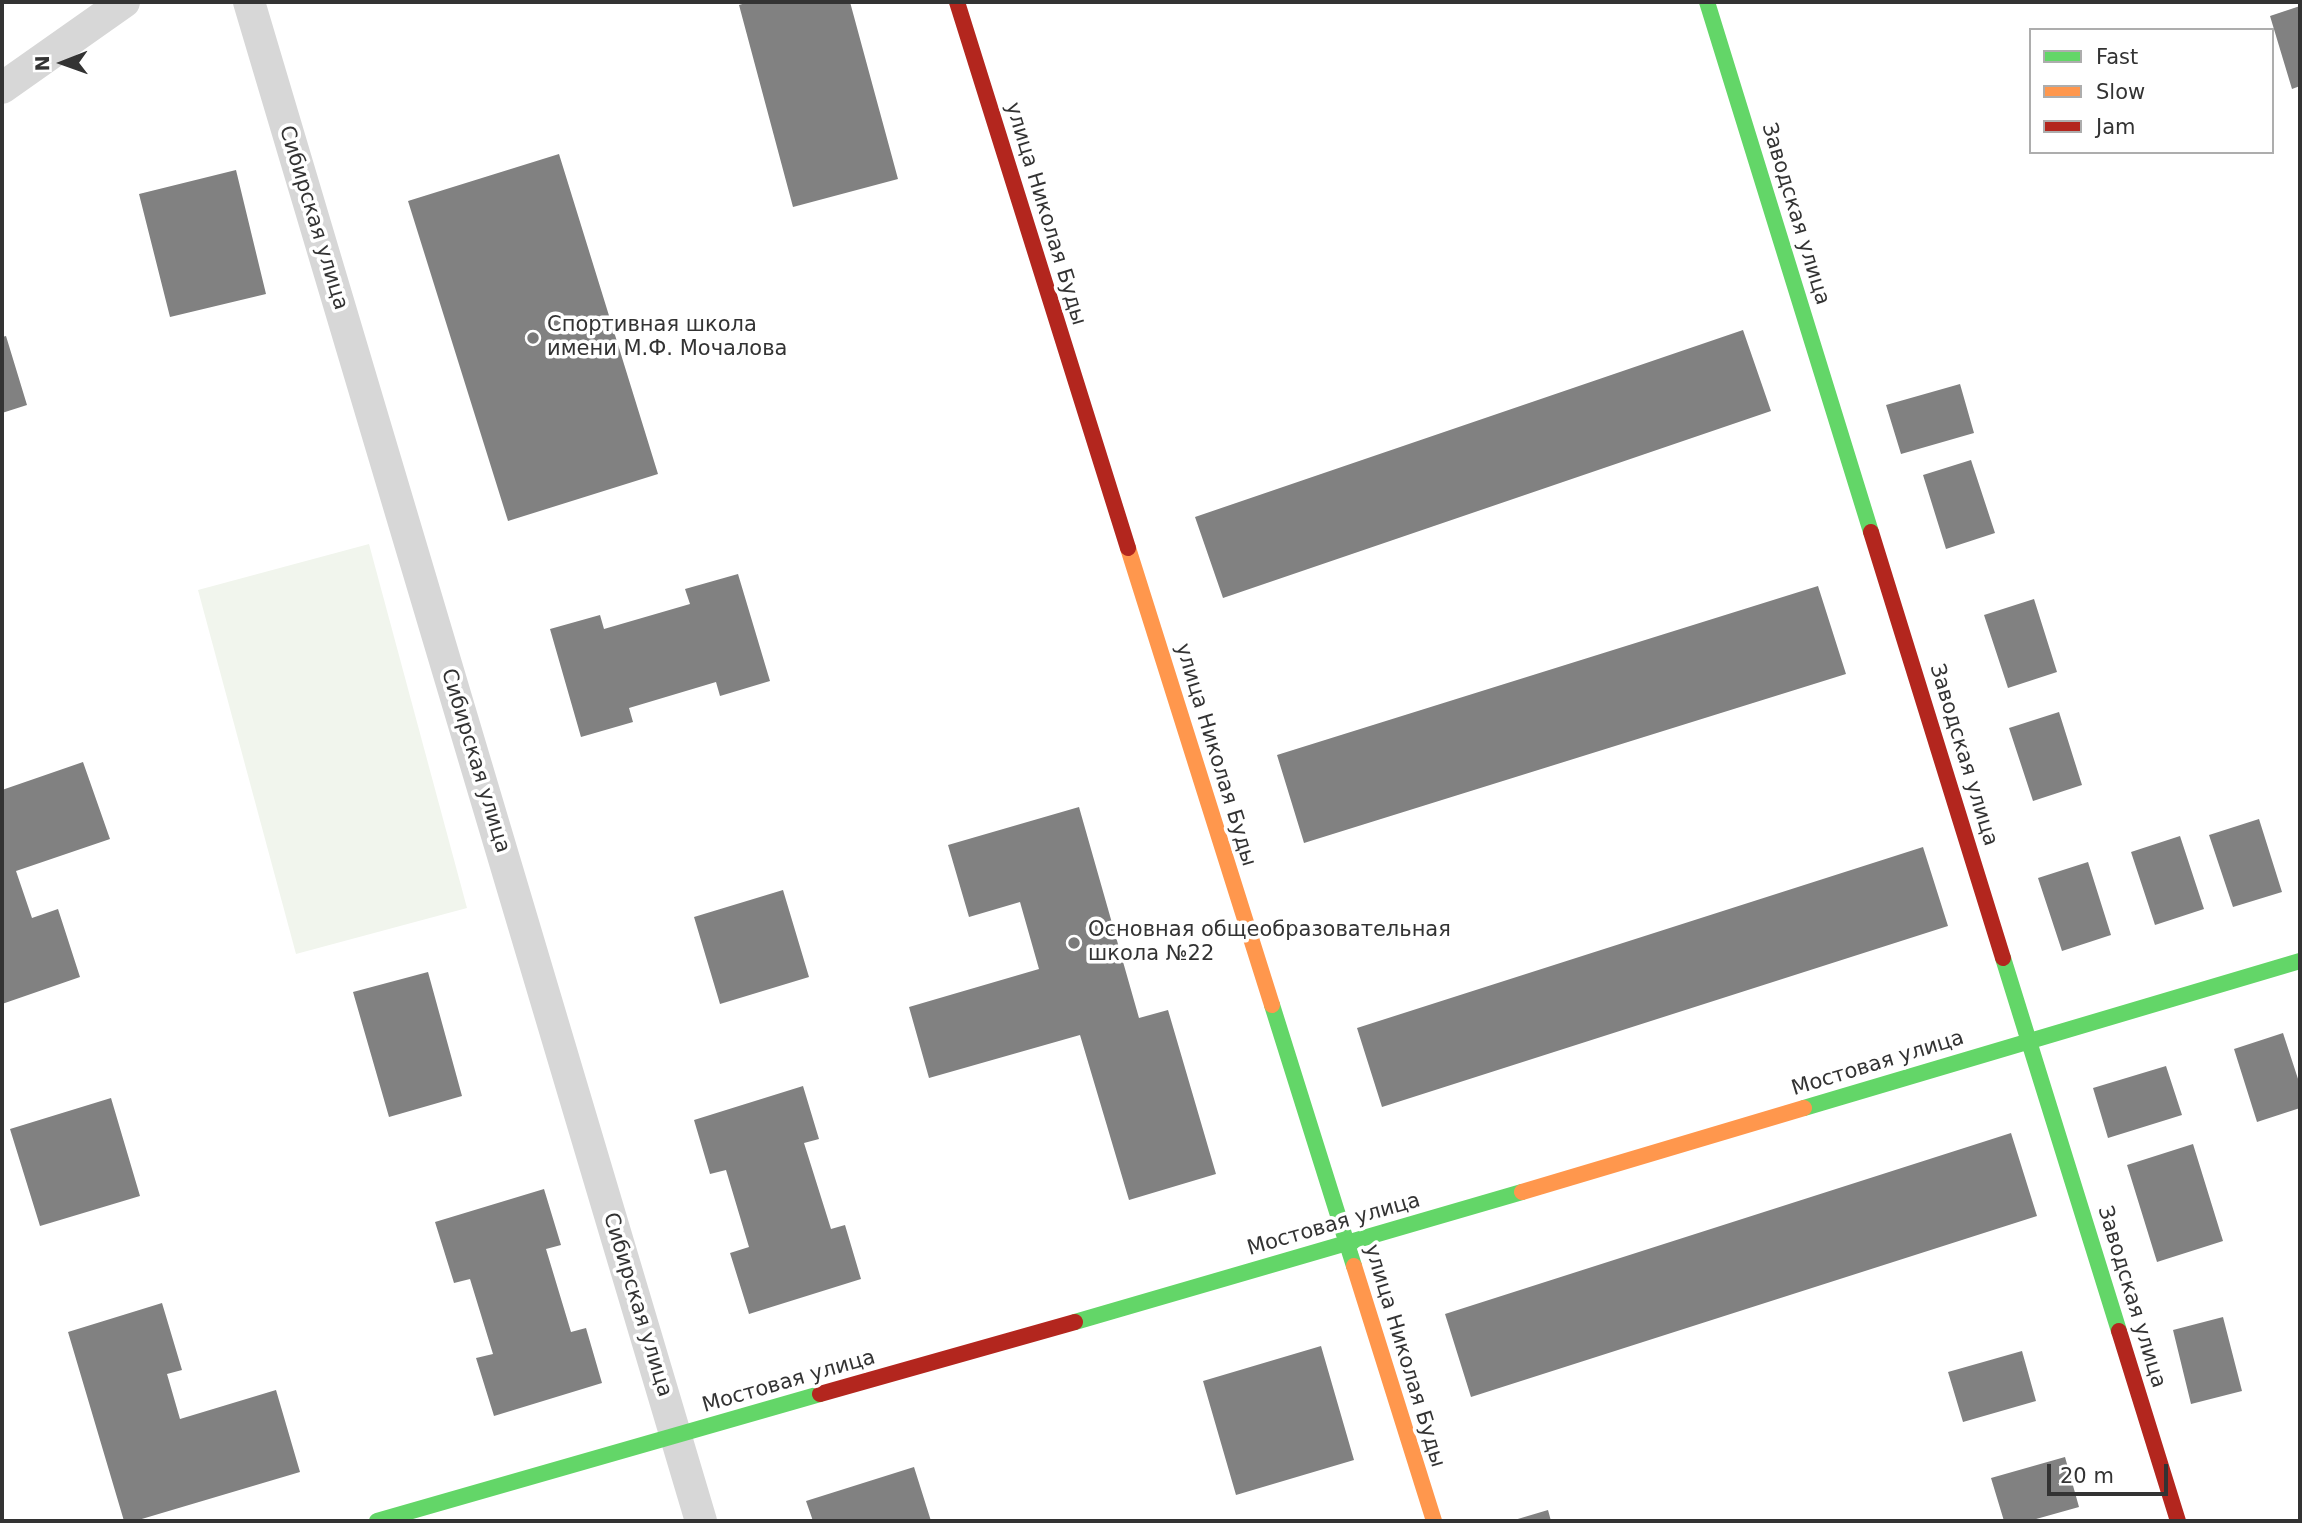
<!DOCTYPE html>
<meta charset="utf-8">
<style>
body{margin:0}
#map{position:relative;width:2302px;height:1523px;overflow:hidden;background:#fff;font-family:"DejaVu Sans",sans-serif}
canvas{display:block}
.frame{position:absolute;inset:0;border:4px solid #333;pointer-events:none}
.legend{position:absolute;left:2029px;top:28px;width:245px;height:126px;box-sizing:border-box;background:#fff;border:2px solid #adadad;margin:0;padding:9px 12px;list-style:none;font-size:21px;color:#333}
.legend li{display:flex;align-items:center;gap:14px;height:35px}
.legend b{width:35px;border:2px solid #adadad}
.north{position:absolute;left:28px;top:28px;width:70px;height:70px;-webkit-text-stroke:5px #fff;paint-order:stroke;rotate:269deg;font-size:19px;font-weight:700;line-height:28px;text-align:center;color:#333}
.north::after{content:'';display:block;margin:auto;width:24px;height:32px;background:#333;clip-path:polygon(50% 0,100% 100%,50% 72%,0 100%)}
.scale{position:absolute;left:2047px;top:1464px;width:121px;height:32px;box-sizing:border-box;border:4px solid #333;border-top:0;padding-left:9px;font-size:21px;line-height:24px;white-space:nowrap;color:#333;-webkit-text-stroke:5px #fff;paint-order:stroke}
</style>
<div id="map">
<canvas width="2302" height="1523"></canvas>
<div class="frame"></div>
<ul class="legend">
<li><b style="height:9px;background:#63d668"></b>Fast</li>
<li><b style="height:9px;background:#ff974d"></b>Slow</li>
<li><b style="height:9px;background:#b3261e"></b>Jam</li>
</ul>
<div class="north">N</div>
<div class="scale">20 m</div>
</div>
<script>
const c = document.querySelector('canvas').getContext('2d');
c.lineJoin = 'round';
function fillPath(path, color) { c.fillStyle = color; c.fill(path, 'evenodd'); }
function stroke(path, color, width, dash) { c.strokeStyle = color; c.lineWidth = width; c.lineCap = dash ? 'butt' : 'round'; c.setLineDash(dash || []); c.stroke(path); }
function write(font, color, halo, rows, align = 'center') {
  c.font = font + ' "DejaVu Sans",sans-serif'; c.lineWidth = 7; c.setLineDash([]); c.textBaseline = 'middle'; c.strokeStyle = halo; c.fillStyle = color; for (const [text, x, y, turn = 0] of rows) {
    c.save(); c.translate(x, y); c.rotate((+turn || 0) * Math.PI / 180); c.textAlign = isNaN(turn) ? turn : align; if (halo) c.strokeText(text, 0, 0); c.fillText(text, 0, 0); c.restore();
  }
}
fillPath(new Path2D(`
 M369,544L467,908L296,954L198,590Z`), '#f1f5ed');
fillPath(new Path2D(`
 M749,2H850L898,179L793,207L739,5Z
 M2300,6V86L2292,89L2270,16Z
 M559,154L658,474L508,521L408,201Z
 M236,170L266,294L170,317L139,194Z
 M1743,330L1771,411L1223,598L1195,517Z
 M6,336L27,405L2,413V337Z
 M1960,384L1974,433L1901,454L1886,405Z
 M1971,460L1995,533L1946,549L1923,475Z
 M738,574L770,681L720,696L716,682L629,708L633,722L581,737L550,629L600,615L604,629L690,604L685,589Z
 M1818,586L1846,674L1304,843L1277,755Z
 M2034,599L2057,672L2008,688L1984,615Z
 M2059,712L2082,785L2033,801L2009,728Z
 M83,762L110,839L16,871L32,918L58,909L80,977L2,1004V790Z
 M1079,807L1139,1018L1168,1010L1216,1174L1129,1200L1080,1035L929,1078L909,1007L1039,969L1020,902L969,917L948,845Z
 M2259,819L2282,892L2233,907L2209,835Z
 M2180,836L2204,909L2155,925L2131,852Z
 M1923,847L1948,926L1382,1107L1357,1028Z
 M2088,862L2111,935L2062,951L2038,878Z
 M783,890L809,977L720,1004L694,917Z
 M428,972L462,1096L389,1117L353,992Z
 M2283,1033L2300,1085V1108L2257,1122L2234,1049Z
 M2166,1066L2182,1115L2108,1138L2093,1088Z
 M803,1086L819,1139L804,1143L831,1229L845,1225L861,1279L749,1314L730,1253L749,1247L726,1170L710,1174L694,1120Z
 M111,1098L140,1196L40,1226L10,1129Z
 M2011,1133L2037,1216L1471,1397L1445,1314Z
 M2193,1144L2223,1241L2157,1262L2127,1165Z
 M544,1189L561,1245L546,1249L571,1332L586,1328L602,1383L494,1416L476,1358L493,1354L470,1279L454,1283L435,1222Z
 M162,1303L182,1370L167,1374L180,1419L276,1390L300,1472L135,1521H124L68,1332Z
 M2223,1317L2242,1391L2191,1404L2173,1330Z
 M1321,1346L1354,1460L1236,1495L1203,1381Z
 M2022,1351L2036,1401L1963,1422L1948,1372Z
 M2065,1457L2079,1507L2029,1521H2004L1991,1478Z
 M914,1467L931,1521H813L806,1501Z
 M1548,1510L1551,1521H1511Z`), '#818181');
stroke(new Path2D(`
 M249,2L701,1521
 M2,88L124,2`), '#d7d7d7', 32);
stroke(new Path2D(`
 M1707,2L1871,532
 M2003,958L2119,1331
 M1272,1005L1354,1266
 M1804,1108L2300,961
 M1075,1322L1522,1192
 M377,1521L820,1394`), '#63d668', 16);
stroke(new Path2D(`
 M1128,548L1272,1005
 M1522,1192L1804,1108
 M1354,1266L1434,1521`), '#ff974d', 16);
stroke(new Path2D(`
 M957,2L1128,548
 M1871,532L2003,958
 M2119,1331L2178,1521
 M820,1394L1075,1322`), '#b3261e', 16);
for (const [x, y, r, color] of [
 [533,338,7,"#7a7a7a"],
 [1074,943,7,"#7a7a7a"]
]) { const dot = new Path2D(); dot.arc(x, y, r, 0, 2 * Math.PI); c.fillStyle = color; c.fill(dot); stroke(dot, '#fff', 2.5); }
write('21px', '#333', '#fff', [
 ["улица Николая Буды",1045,214,73],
 ["Заводская улица",1795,214,73],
 ["Сибирская улица",313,218,73],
 ["улица Николая Буды",1215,755,73],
 ["Заводская улица",1963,755,73],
 ["Сибирская улица",475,761,73],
 ["Мостовая улица",1878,1064,-17],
 ["Мостовая улица",1334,1225,-16],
 ["Заводская улица",2131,1297,73],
 ["Сибирская улица",637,1305,73],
 ["улица Николая Буды",1404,1356,73],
 ["Мостовая улица",789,1382,-16]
]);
write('21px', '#333', '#fff', [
 ["Спортивная школа",547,326],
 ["имени М.Ф. Мочалова",547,350],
 ["Основная общеобразовательная",1088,931],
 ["школа №22",1088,955]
], 'left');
</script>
